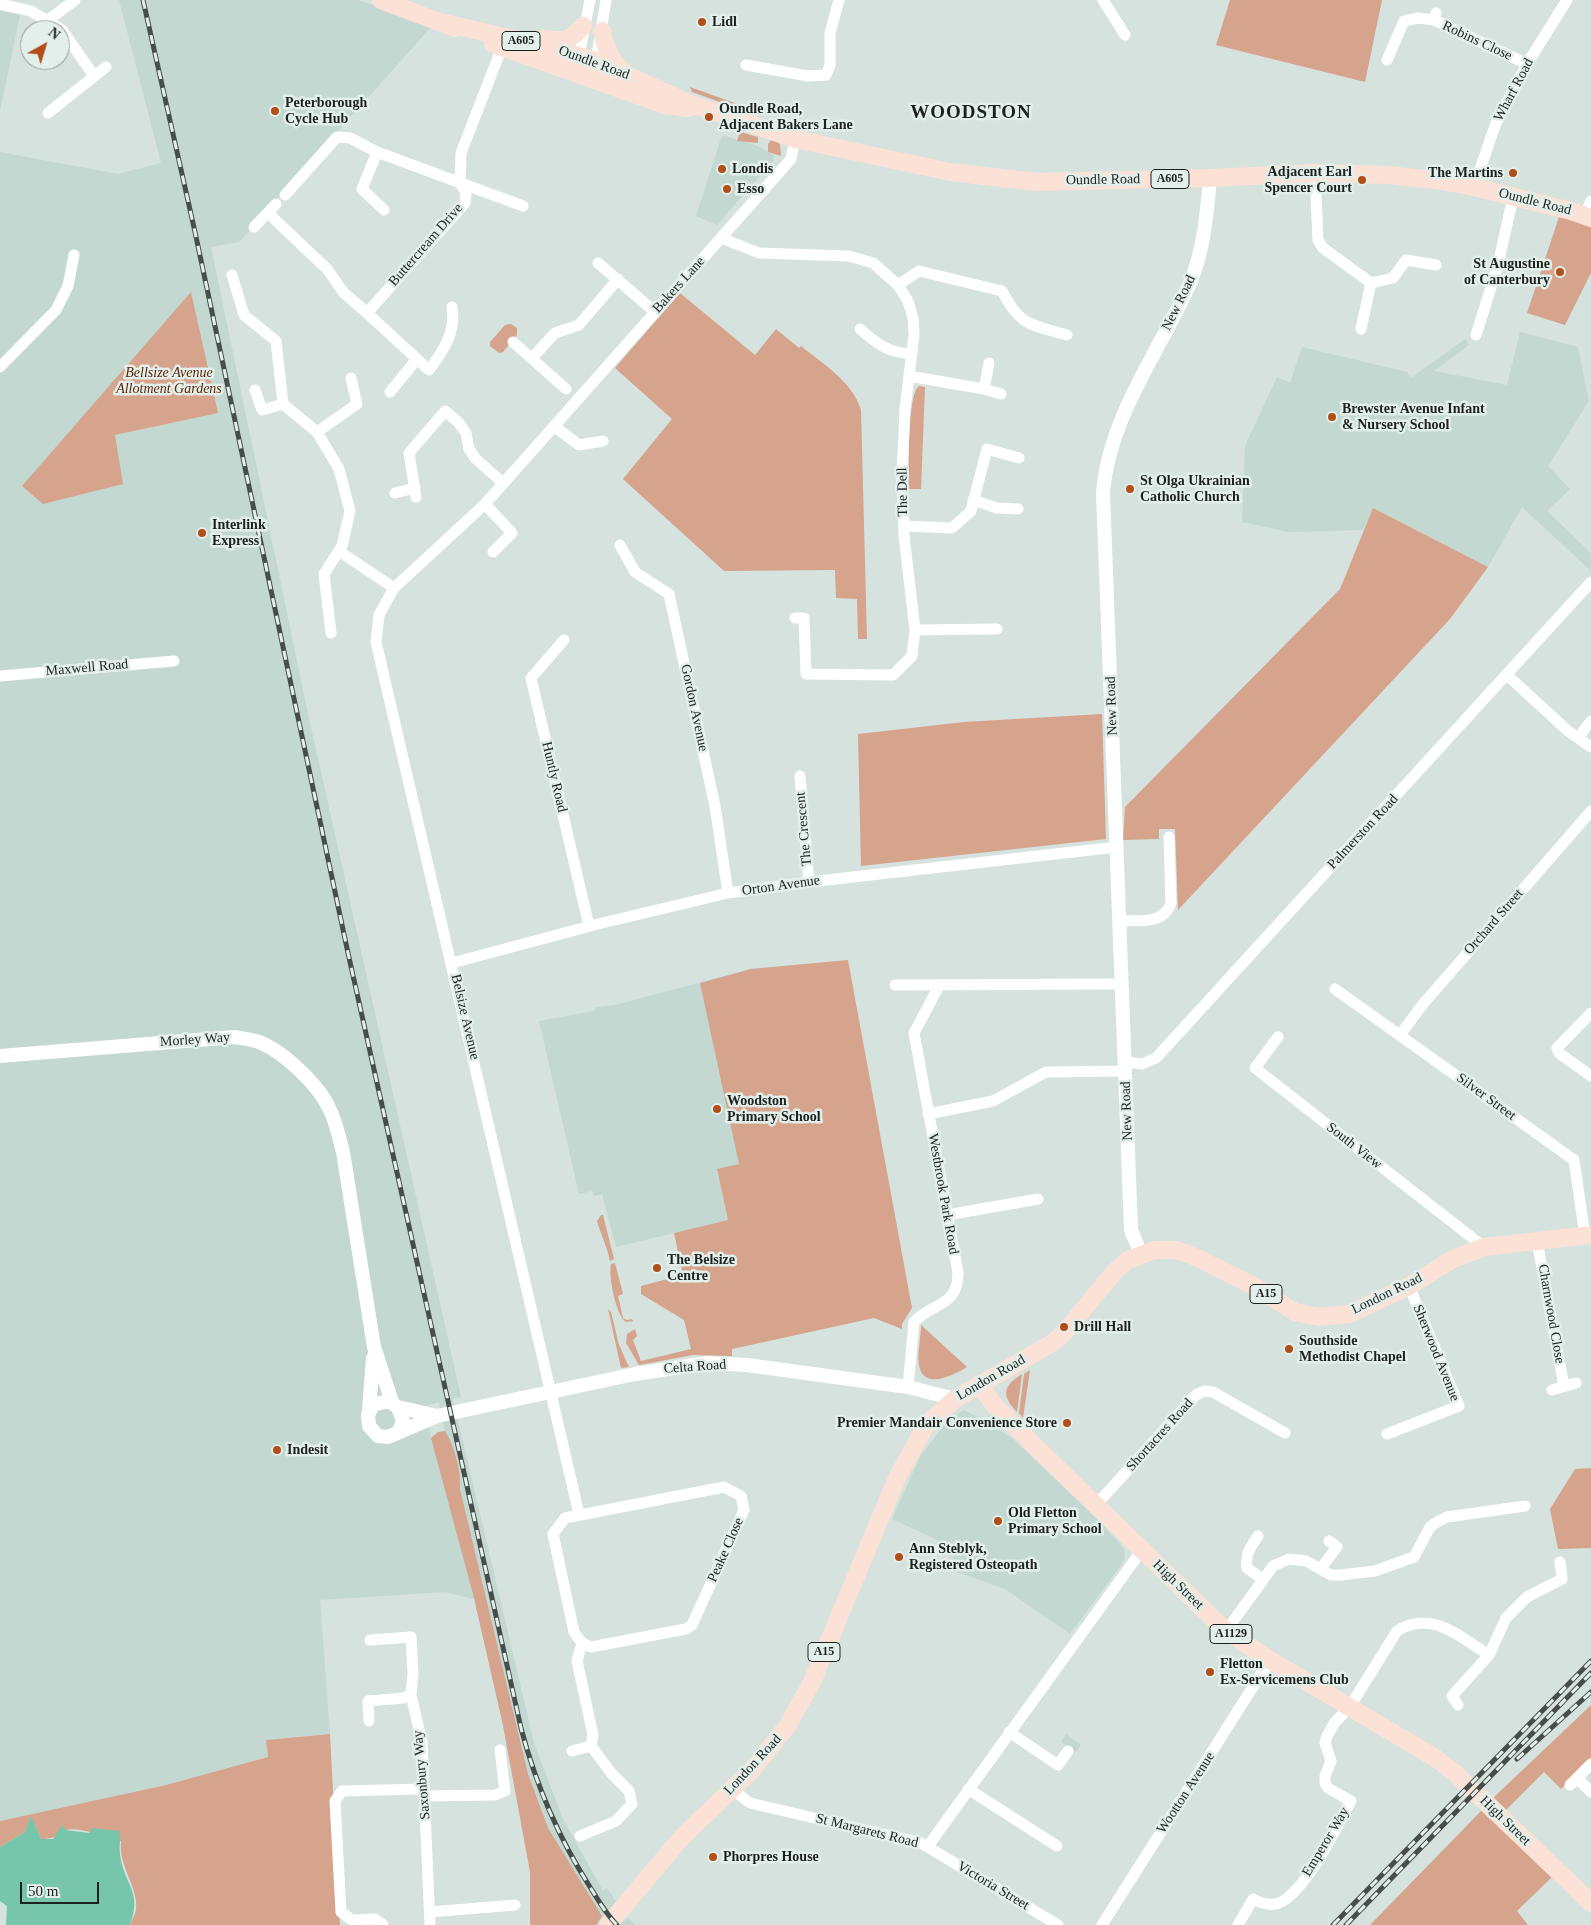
<!DOCTYPE html>
<style>
body{margin:0}
#map{position:relative;width:1591px;height:1925px;overflow:hidden;background:#d5e2dd;font-family:Georgia,serif}
canvas{display:block}
.north{position:absolute;left:20px;top:20px;width:50px;height:50px;box-sizing:border-box;background:#e2efea;border:1px solid #939d99;border-radius:50%;rotate:39deg;font-size:14px;font-weight:700;line-height:20px;text-align:center;color:#1d2120}
.north::after{content:'';display:block;margin:auto;width:18px;height:22px;background:#b24e17;clip-path:polygon(50% 0,100% 100%,50% 72%,0 100%)}
.scale{position:absolute;left:20px;top:1882px;width:79px;height:22px;box-sizing:border-box;border:2px solid #1d2120;border-top:0;padding-left:6px;font-size:15px;line-height:18px;white-space:nowrap;color:#1d2120;-webkit-text-stroke:4px #e2efea;paint-order:stroke}
</style>
<div id="map">
<canvas width="1591" height="1925"></canvas>
<div class="north">N</div>
<div class="scale">50 m</div>
</div>
<script>
const c = document.querySelector('canvas').getContext('2d');
c.lineJoin = 'round';
function fillPath(path, color) { c.fillStyle = color; c.fill(path, 'evenodd'); }
function stroke(path, color, width, dash) { c.strokeStyle = color; c.lineWidth = width; c.lineCap = dash ? 'butt' : 'round'; c.setLineDash(dash || []); c.stroke(path); }
function write(font, color, halo, rows, align = 'center') {
  c.font = font + ' Georgia,serif'; c.lineWidth = 5; c.setLineDash([]); c.textBaseline = 'middle'; c.strokeStyle = halo; c.fillStyle = color; for (const [text, x, y, turn = 0] of rows) {
    c.save(); c.translate(x, y); c.rotate((+turn || 0) * Math.PI / 180); c.textAlign = isNaN(turn) ? turn : align; if (halo) c.strokeText(text, 0, 0); c.fillText(text, 0, 0); c.restore();
  }
}
fillPath(new Path2D(`
 M119,0H359L432,26L239,242L211,247L308,714L461,1397L453,1399L534,1743L563,1819L603,1891L607,1888L616,1901L613,1907L625,1921L628,1918L636,1925H530V1872L503,1725L474,1599L445,1592L320,1600L330,1734L266,1740L268,1757L166,1785L0,1821V152L118,174L161,163ZM191,293L217,413L115,435ZM439,1402L445,1431L438,1432L431,1437L425,1406Z
 M0,11L20,15L0,111Z
 M722,135L755,145L774,155L773,161L717,225L696,216Z
 M1520,332L1578,347L1589,401L1548,466L1570,489L1547,511L1591,553L1590,570L1522,507L1488,567L1373,508L1363,530L1288,532L1242,522L1245,446L1277,377L1290,383L1302,347L1407,372L1411,378L1465,339L1469,345L1434,371L1507,385Z
 M848,960L739,1164L717,1170L728,1220L616,1247L602,1194L594,1196L592,1191L579,1194L539,1021L594,1011L597,1007L615,1005L751,969Z
 M964,1410L986,1421L1013,1439L1102,1524L1125,1550L1124,1561L1070,1634L1005,1589L954,1571L951,1562L957,1549L892,1519L920,1457L945,1423Z
 M1066,1734L1081,1745L1076,1752L1061,1742Z`), '#c3d8d0');
fillPath(new Path2D(`
 M1230,0H1382L1365,82L1216,45Z
 M690,87L743,106L742,110L692,92Z
 M740,132L758,137V143L737,141Z
 M772,139L780,144L781,156L768,152V144Z
 M1560,214L1591,224V273L1565,325L1527,313Z
 M191,292L218,413L115,435L123,484L43,504L22,486Z
 M680,293L755,355L776,329L799,348L801,346C823,364 853,382 861,410L867,639H858L857,599L836,598L835,570L724,571L623,479L672,419L615,368Z
 M511,324L517,328V335L503,352L499,353L490,346V342L505,325Z
 M919,386L925,387L921,489H909C909,472 907,394 919,386Z
 M1373,508L1488,567L1450,619L1178,910L1175,829H1159V839L1123,840L1125,807L1340,589Z
 M1102,714L1106,839L861,866L858,734L964,722Z
 M848,960L912,1308L902,1324V1329L874,1318L732,1349V1356L693,1355L639,1365L626,1343L627,1334L635,1329L637,1336L633,1340L641,1361L691,1349L684,1320L641,1294V1286L683,1275L674,1233L728,1220L717,1169L739,1164L700,983L751,969Z
 M601,1215H603L614,1259L610,1261C607,1246 601,1235 597,1221Z
 M615,1263L623,1294L618,1296L623,1318L627,1320L632,1319L633,1321L626,1322C616,1316 608,1275 611,1264Z
 M608,1309L611,1312L619,1345L629,1367L621,1368Z
 M921,1325L967,1367C954,1375 923,1391 919,1365C917,1353 921,1338 921,1325Z
 M1030,1370L1023,1418L1019,1413L1024,1374Z
 M1022,1374L1017,1412C1001,1395 1003,1386 1022,1374Z
 M445,1431C455,1448 461,1470 460,1489L528,1774L548,1828L602,1916L596,1925H530V1872L503,1725L474,1598L431,1438L438,1432Z
 M1591,1468V1548L1558,1549L1550,1509L1575,1469Z
 M1591,1705V1758L1561,1789L1544,1772L1505,1811L1492,1799Z
 M330,1734L340,1925H130C132,1920 135,1915 136,1910C139,1888 118,1866 121,1841C109,1838 78,1826 66,1830C54,1835 58,1839 41,1839L31,1817L25,1832L0,1847V1821L166,1785L268,1757L266,1740Z
 M1484,1808L1553,1876L1517,1911L1528,1925H1370Z`), '#d6a38c');
fillPath(new Path2D(`
 M31,1816L41,1839H53L62,1825L66,1830L89,1833L93,1828L119,1831C121,1839 119,1846 120,1854C123,1884 143,1890 130,1925H6L7,1906L0,1901V1847L25,1832Z`), '#77c6ac');
stroke(new Path2D(`
 M1103,0L1125,35
 M0,4L31,11L62,30L94,76
 M1436,13L1434,20L1527,64
 M47,21L75,0
 M1387,60L1404,21L1418,18L1434,20
 M578,61L590,0
 M746,65L808,76L826,75L830,65V33L839,0
 M595,67L606,0
 M48,113L106,67
 M377,152L362,189L384,210
 M1315,173L1318,240L1323,248L1371,283L1361,329
 M1474,187L1496,123L1527,64L1567,0
 M285,195L337,137L350,138L377,152L523,206
 M268,213L328,270L343,292L367,313L465,203L466,193L460,183L461,153L504,42
 M1584,216L1591,201
 M254,227L276,204
 M721,238L759,253L849,256L873,263L898,285L908,301L913,318L914,335L905,409L902,474L904,536L915,630L912,656L893,675L806,674L804,618H795
 M598,263L655,312
 M232,275L244,315L276,341L283,404L317,432L339,469L350,511L342,546L324,574L331,633
 M1371,283L1393,278L1406,260L1436,265
 M898,285L919,271L1002,291C1020,326 1031,325 1067,335
 M367,313L417,359L390,392
 M860,329C877,344 889,353 912,354
 M1476,335L1498,265L1513,197
 M513,342L566,389
 M532,358L555,333L579,325L618,279
 M417,359L429,370C444,350 456,332 452,307
 M0,367L56,310L68,286L74,255
 M909,376L984,389L989,363
 M984,389L1001,394
 M255,390L262,410L283,404
 M555,427L579,445L603,441
 M317,432L357,404L351,378
 M395,493L415,488
 M416,497L409,453L445,411L458,422L466,433L469,449L476,459L502,482
 M973,500L997,508L1018,509
 M485,504L512,533L493,552
 M904,526L952,528L971,511L987,449L1019,458
 M620,545L635,572L669,594L715,806L728,893
 M339,551L394,588
 M915,630L997,629
 M564,640L531,678L589,926
 M1507,675L1568,731L1591,747
 M0,676L174,661
 M1578,738L1591,721
 M800,776L809,882
 M1121,921C1139,920 1164,925 1171,903L1169,837
 M452,963L598,924L728,893L809,882L1117,847
 M895,985L1121,984
 M1335,989L1574,1160L1585,1236
 M1591,1013L1557,1048L1559,1053L1591,1076
 M1400,1035L1423,1004L1591,811
 M1278,1037L1255,1068L1484,1247
 M1126,1062L1142,1064L1156,1058L1591,582
 M928,1114L993,1101L1046,1072L1126,1071
 M947,1215L1038,1199
 M1537,1241L1564,1386
 M908,1387L914,1322C933,1302 958,1307 958,1273L914,1033L939,986
 M1552,1390L1576,1383
 M1387,1434L1459,1406L1409,1286
 M724,1487L741,1496L744,1510L692,1625L686,1629L591,1647L582,1643L574,1632L553,1534L565,1518Z
 M1096,1505L1196,1395L1204,1391L1213,1392L1285,1433
 M579,1514L376,642L379,615L394,588L485,504L791,159L795,139
 M1258,1536C1250,1548 1245,1554 1247,1568L1262,1579
 M1321,1568L1337,1547L1329,1541
 M1226,1631L1273,1566L1289,1559L1306,1561L1331,1575H1340L1375,1571L1414,1557L1430,1527L1437,1522L1447,1517L1525,1506
 M370,1640L411,1637L413,1674L411,1695L422,1742L430,1925
 M1489,1655L1506,1618L1527,1597L1562,1579L1560,1562
 M369,1721L368,1701L403,1698L411,1695
 M1009,1732L1058,1765L1068,1751
 M572,1751L591,1746
 M1577,1778L1591,1792
 M1570,1785L1591,1764
 M732,1789L750,1803L921,1843L1058,1925
 M968,1789L1057,1846
 M424,1796L495,1795L505,1791L500,1750
 M580,1836L616,1821L632,1804L629,1791L612,1774L591,1746L593,1735L577,1661L582,1643
 M928,1846L1142,1550
 M430,1912L515,1905
 M383,1925L375,1919L352,1920L341,1912L335,1801L342,1791L424,1789
 M1102,1925L1270,1660
 M1238,1925L1253,1899C1264,1905 1276,1907 1286,1899C1313,1878 1334,1831 1351,1801L1328,1788L1325,1783V1776L1331,1761L1325,1743L1327,1736L1335,1722L1349,1708L1397,1631C1431,1609 1460,1637 1489,1655L1452,1696L1458,1705`), '#fff', 11);
stroke(new Path2D(`
 M0,1056L234,1037C241,1038 249,1039 256,1041C281,1049 318,1084 329,1108C336,1121 339,1137 343,1152L374,1347L392,1402
 M1141,1254L1131,1230L1103,493C1109,416 1160,351 1190,283C1204,250 1207,212 1210,178
 M398,1407L437,1416
 M369,1410L373,1358
 M399,1431L403,1421L398,1407L388,1401L373,1405L368,1415L369,1426L378,1436L388,1437L437,1416L635,1374L707,1363L747,1365L908,1387L955,1399`), '#fff', 14);
stroke(new Path2D(`
 M381,0L455,28
 M445,23L546,47L596,61L686,102L795,139L950,172L1037,182L1210,178L1315,173L1387,175L1435,180L1474,187L1571,211L1591,218
 M602,31C606,49 610,59 623,71
 M544,39C565,41 569,42 583,26
 M493,44L665,105L689,108
 M979,1384L995,1406L1040,1451L1226,1631L1270,1660L1437,1759L1456,1774L1591,1903
 M608,1925L682,1837L752,1770L788,1725L811,1684L897,1478L926,1425L955,1399L1052,1343L1063,1334L1115,1271L1128,1260L1155,1250H1176L1191,1255L1252,1285L1295,1312L1319,1317L1349,1314L1409,1286L1453,1259L1484,1247L1591,1235`), '#fbe1d6', 18);
const rail = new Path2D(`
 M143,0L195,232L348,953L521,1728C536,1785 558,1837 590,1887C598,1900 606,1914 617,1925
 M1517,1759L1591,1692
 M1333,1925L1591,1661
 M1346,1925L1591,1673`);
stroke(rail, '#474d4b', 5);
stroke(rail, '#e2efea', 3, [9]);
for (const [x, y, r, color] of [
 [702,22,5,"#b24e17"],
 [275,111,5,"#b24e17"],
 [709,117,5,"#b24e17"],
 [722,169,5,"#b24e17"],
 [1513,173,5,"#b24e17"],
 [1362,180,5,"#b24e17"],
 [727,189,5,"#b24e17"],
 [1560,272,5,"#b24e17"],
 [1332,417,5,"#b24e17"],
 [1130,489,5,"#b24e17"],
 [202,533,5,"#b24e17"],
 [717,1109,5,"#b24e17"],
 [657,1268,5,"#b24e17"],
 [1064,1327,5,"#b24e17"],
 [1289,1349,5,"#b24e17"],
 [1067,1423,5,"#b24e17"],
 [277,1450,5,"#b24e17"],
 [998,1521,5,"#b24e17"],
 [899,1557,5,"#b24e17"],
 [1210,1672,5,"#b24e17"],
 [713,1857,5,"#b24e17"]
]) { const dot = new Path2D(); dot.arc(x, y, r, 0, 2 * Math.PI); c.fillStyle = color; c.fill(dot); stroke(dot, '#e2efea', 2); }
for (const [x, y, w] of [
 [521,41,38],
 [1170,179,38],
 [1266,1294,32],
 [1231,1634,42],
 [824,1652,32]
]) { const box = new Path2D(); box.roundRect(x - w / 2, y - 9.5, w, 19, 4); c.fillStyle = '#e2efea'; c.fill(box); stroke(box, '#1d2120', 1); }
write('bold 12px', '#1d2120', null, [
 ["A605",521,41],
 ["A605",1170,179],
 ["A15",1266,1294],
 ["A1129",1231,1634],
 ["A15",824,1652]
]);
write('bold 14px', '#1d2120', '#e2efea', [
 ["Lidl",712,22],
 ["Peterborough",285,103],
 ["Cycle Hub",285,119],
 ["Oundle Road,",719,109],
 ["Adjacent Bakers Lane",719,125],
 ["Londis",732,169],
 ["Adjacent Earl",1352,172,"right"],
 ["Spencer Court",1352,188,"right"],
 ["The Martins",1503,173,"right"],
 ["Esso",737,189],
 ["St Augustine",1550,264,"right"],
 ["of Canterbury",1550,280,"right"],
 ["Brewster Avenue Infant",1342,409],
 ["& Nursery School",1342,425],
 ["St Olga Ukrainian",1140,481],
 ["Catholic Church",1140,497],
 ["Interlink",212,525],
 ["Express",212,541],
 ["Woodston",727,1101],
 ["Primary School",727,1117],
 ["The Belsize",667,1260],
 ["Centre",667,1276],
 ["Drill Hall",1074,1327],
 ["Southside",1299,1341],
 ["Methodist Chapel",1299,1357],
 ["Premier Mandair Convenience Store",1057,1423,"right"],
 ["Indesit",287,1450],
 ["Old Fletton",1008,1513],
 ["Primary School",1008,1529],
 ["Ann Steblyk,",909,1549],
 ["Registered Osteopath",909,1565],
 ["Fletton",1220,1664],
 ["Ex-Servicemens Club",1220,1680],
 ["Phorpres House",723,1857]
], 'left');
write('14px', '#1d2120', '#e2efea', [
 ["Robins Close",1477,41,25],
 ["Oundle Road",594,63,20],
 ["Wharf Road",1514,90,-62],
 ["Oundle Road",1103,180,-1],
 ["Oundle Road",1535,202,14],
 ["Buttercream Drive",426,245,-49],
 ["Bakers Lane",679,285,-48],
 ["New Road",1179,303,-64],
 ["The Dell",903,492,-91],
 ["Maxwell Road",87,668,-5],
 ["New Road",1112,706,-92],
 ["Gordon Avenue",694,708,78],
 ["Huntly Road",554,777,77],
 ["The Crescent",804,829,-95],
 ["Palmerston Road",1363,832,-47],
 ["Orton Avenue",781,886,-8],
 ["Orchard Street",1494,922,-49],
 ["Belsize Avenue",465,1017,77],
 ["Morley Way",195,1040,-4],
 ["Silver Street",1486,1097,36],
 ["New Road",1127,1111,-92],
 ["South View",1354,1146,38],
 ["Westbrook Park Road",943,1194,80],
 ["London Road",1387,1294,-26],
 ["Charnwood Close",1551,1314,80],
 ["Sherwood Avenue",1436,1353,68],
 ["Celta Road",695,1367,-4],
 ["London Road",991,1378,-30],
 ["Shortacres Road",1160,1435,-48],
 ["Peake Close",726,1550,-66],
 ["High Street",1178,1585,44],
 ["London Road",753,1765,-47],
 ["Saxonbury Way",422,1775,-95],
 ["Wootton Avenue",1186,1793,-57],
 ["High Street",1505,1821,44],
 ["St Margarets Road",867,1831,14],
 ["Emperor Way",1326,1842,-59],
 ["Victoria Street",993,1886,31]
]);
write('italic 14px', '#5f2605', '#e2efea', [
 ["Bellsize Avenue",169,373],
 ["Allotment Gardens",169,389]
]);
c.letterSpacing = '1px';
write('bold 19px', '#1d2120', '#e2efea', [
 ["WOODSTON",971,113]
]);
c.letterSpacing = '0px';
</script>
